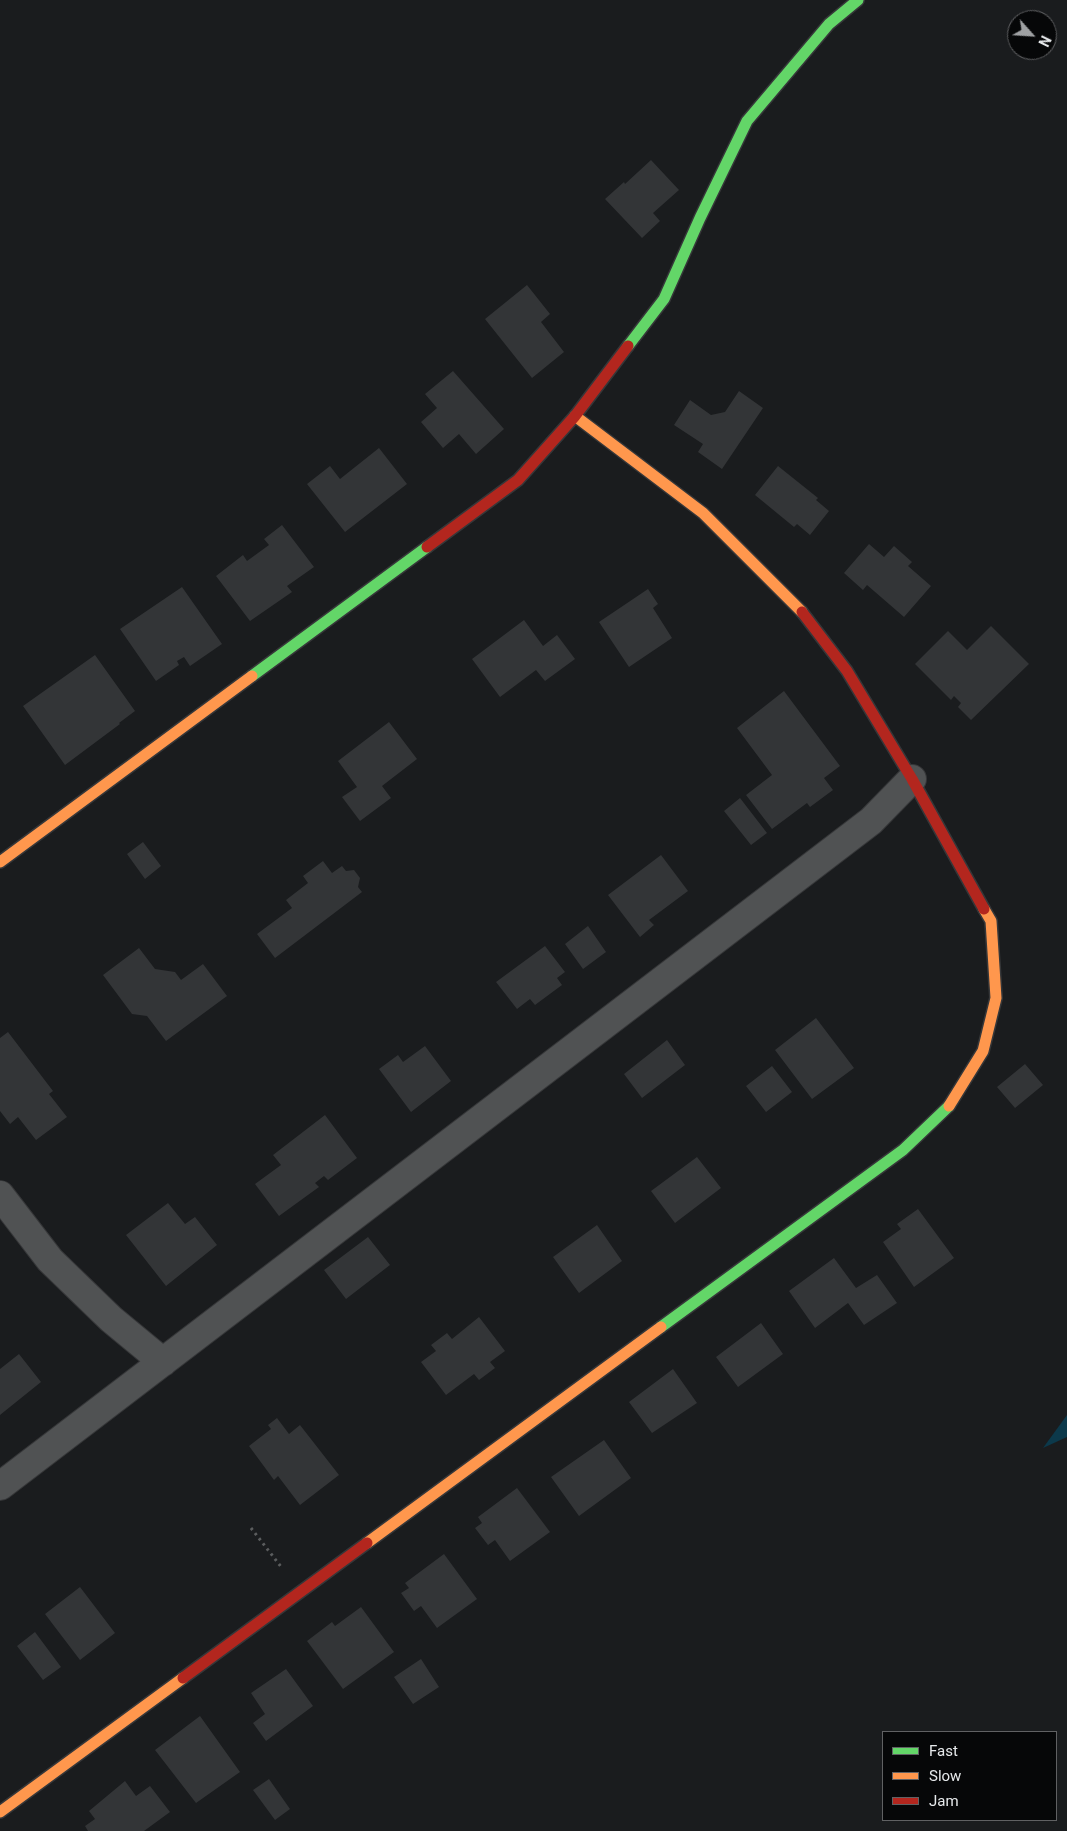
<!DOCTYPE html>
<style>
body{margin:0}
#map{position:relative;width:1067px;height:1831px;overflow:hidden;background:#1a1c1e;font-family:Roboto,sans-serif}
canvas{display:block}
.legend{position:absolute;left:882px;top:1731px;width:175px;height:90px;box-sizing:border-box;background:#060708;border:1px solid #606163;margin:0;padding:6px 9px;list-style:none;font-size:15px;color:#e6e9eb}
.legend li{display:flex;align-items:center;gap:10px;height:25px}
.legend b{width:25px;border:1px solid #606163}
.north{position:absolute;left:1007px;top:10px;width:50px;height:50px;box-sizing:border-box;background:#060708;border:1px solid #606163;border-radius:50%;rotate:116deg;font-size:14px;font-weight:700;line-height:20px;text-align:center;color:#e6e9eb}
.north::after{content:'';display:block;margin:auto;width:18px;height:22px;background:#9fa1a3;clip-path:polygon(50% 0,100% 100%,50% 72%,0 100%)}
</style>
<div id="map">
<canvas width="1067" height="1831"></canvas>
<ul class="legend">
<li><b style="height:6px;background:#63d668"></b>Fast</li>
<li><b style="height:6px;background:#ff974d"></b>Slow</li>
<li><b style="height:6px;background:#b3261e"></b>Jam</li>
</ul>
<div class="north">N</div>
</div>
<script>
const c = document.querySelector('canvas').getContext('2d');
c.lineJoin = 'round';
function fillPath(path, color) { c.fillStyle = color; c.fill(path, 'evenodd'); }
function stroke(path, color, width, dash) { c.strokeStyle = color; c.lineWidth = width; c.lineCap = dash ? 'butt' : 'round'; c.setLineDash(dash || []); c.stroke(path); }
fillPath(new Path2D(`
 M1067,1415V1437L1043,1448Z`), '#0c394b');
fillPath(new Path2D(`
 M651,160L679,190L653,213L660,221L642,238L605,199L624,182L625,184Z
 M527,285L550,314L541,322L564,352L532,378L485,319Z
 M453,371L504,429L476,454L459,434L443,448L421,422L437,408L425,394Z
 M739,391L763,408L722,469L698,452L703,444L674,425L690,400L711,415L725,412Z
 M379,448L407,484L345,532L307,484L330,466L340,479Z
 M778,466L818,498L816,500L829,511L810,535L797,524L794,527L755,495Z
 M282,525L314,567L287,586L292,592L250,621L216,576L243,555L247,561L269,545L264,539Z
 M869,544L884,557L894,546L912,562L908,566L931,586L904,617L867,585L863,590L844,573Z
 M182,587L222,644L190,666L184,657L177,661L179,665L156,681L120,629Z
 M648,589L658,604L653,608L672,638L629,667L599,622Z
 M524,620L543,646L557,635L575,659L545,681L536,670L500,697L472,659Z
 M991,626L1029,664L971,720L958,707L961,703L954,696L951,700L915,664L948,631L967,650Z
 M95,655L135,711L119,723L120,724L65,765L23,706Z
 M784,691L840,766L824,778L833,790L810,807L807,803L772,829L746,795L772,775L737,728Z
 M389,722L417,759L382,786L391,798L360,821L342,797L357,787L338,761Z
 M740,798L767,833L751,845L724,811Z
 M143,842L161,866L145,879L127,854Z
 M661,855L688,891L649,920L654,925L640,937L608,895Z
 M323,861L332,873L342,866L346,871L354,870L360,878L358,887L362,892L275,958L257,934L292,908L286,900L308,883L303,876Z
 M588,926L606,952L583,969L565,944Z
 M545,946L565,972L557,978L562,985L535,1005L530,999L517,1009L496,982Z
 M139,948L155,969L175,972L181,980L203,964L227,996L166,1041L147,1016L132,1014L103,975Z
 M816,1018L854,1068L812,1099L775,1050Z
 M8,1032L53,1091L49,1094L67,1117L36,1140L18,1117L10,1124L0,1111V1038Z
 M667,1040L685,1065L642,1098L624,1074Z
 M425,1046L451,1081L411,1112L379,1069L398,1055L403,1062Z
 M1025,1064L1043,1085L1015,1108L997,1087Z
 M772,1066L792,1092L766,1112L746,1086Z
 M325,1115L357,1158L328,1180L324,1176L315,1183L319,1187L279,1216L255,1184L281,1165L273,1155Z
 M697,1157L721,1188L675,1223L651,1191Z
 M168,1203L185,1224L195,1217L217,1245L166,1286L126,1235Z
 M918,1209L954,1258L914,1287L883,1242L901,1229L897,1224Z
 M597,1225L622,1261L579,1293L553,1257Z
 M368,1237L390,1265L346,1299L324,1270Z
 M834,1258L856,1288L877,1275L897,1303L864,1325L848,1303L815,1328L789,1291Z
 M479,1317L505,1351L490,1362L495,1368L479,1380L474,1374L446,1395L421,1362L436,1351L431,1345L447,1333L452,1339Z
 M761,1323L783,1354L738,1387L716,1357Z
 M19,1354L41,1382L0,1415V1369Z
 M673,1369L697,1403L652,1433L629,1402Z
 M277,1418L289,1434L300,1425L339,1475L300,1505L278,1476L274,1480L249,1446L271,1429L268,1425Z
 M604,1440L631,1478L579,1516L551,1477Z
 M517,1488L550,1532L510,1561L495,1540L488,1545L475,1528L482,1523L478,1517Z
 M444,1554L477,1599L437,1628L421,1606L414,1611L401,1593L409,1588L405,1583Z
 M80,1587L115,1633L80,1660L45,1614Z
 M361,1607L394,1652L343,1689L307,1641L332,1622L335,1626Z
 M35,1632L61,1667L43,1680L17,1646Z
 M421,1659L439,1687L413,1704L394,1677Z
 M286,1669L313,1706L266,1741L253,1723L265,1714L251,1693Z
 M200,1716L240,1772L196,1803L155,1750Z
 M269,1779L290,1809L275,1820L253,1790Z
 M125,1781L136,1796L150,1786L170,1812L144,1831H88L85,1826L95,1819L89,1811Z`), '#333537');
const street = new Path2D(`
 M0,1195L50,1260L111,1319L163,1362
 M0,1486L871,821L912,779`);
const fast = new Path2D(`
 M628,346L664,299L700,218L747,121L829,24L858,0
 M252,676L427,547
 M661,1327L903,1150L949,1106`);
const slow = new Path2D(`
 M575,416L703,513L802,612
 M0,862L252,676
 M949,1106L983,1051L996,998L991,921L984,909
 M367,1543L661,1327
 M0,1812L183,1678`);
const jam = new Path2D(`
 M427,547L518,480L575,416L628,346
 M802,612L847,671L912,779L984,909
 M183,1678L367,1543`);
stroke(street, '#363739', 30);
stroke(fast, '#363739', 14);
stroke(slow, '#363739', 14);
stroke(jam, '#363739', 14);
stroke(new Path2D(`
 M251,1528L282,1568`), '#5b5d5e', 3, [2.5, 4]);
stroke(street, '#505253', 28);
stroke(fast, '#63d668', 11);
stroke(slow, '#ff974d', 11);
stroke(jam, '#b3261e', 11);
</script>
